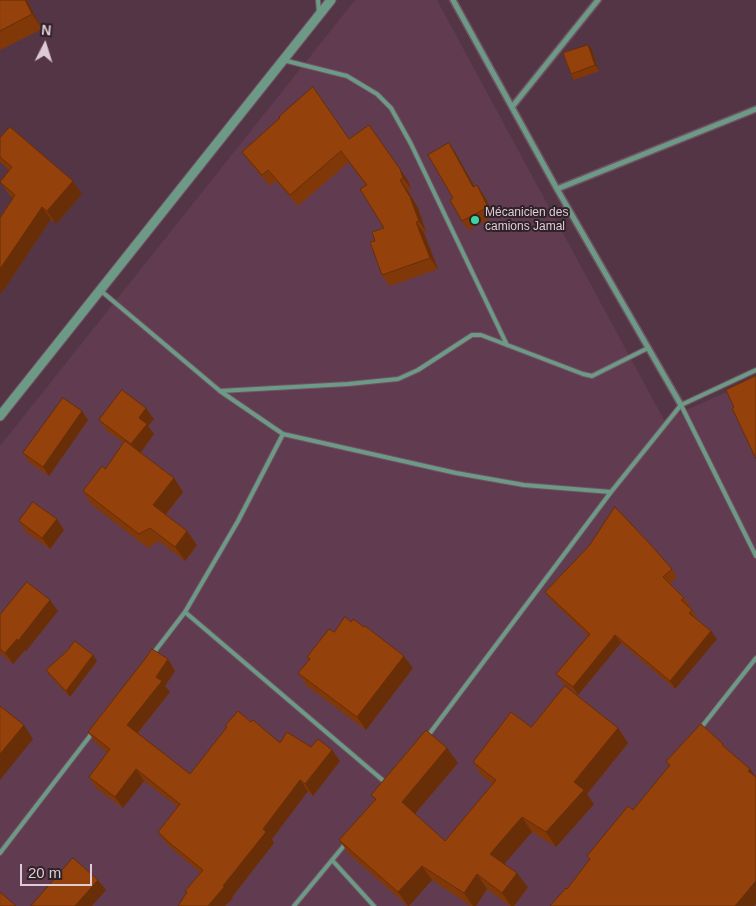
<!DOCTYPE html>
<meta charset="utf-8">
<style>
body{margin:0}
#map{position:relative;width:756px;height:906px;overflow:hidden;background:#543546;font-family:Helvetica,sans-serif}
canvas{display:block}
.north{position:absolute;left:20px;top:20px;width:50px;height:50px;-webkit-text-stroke:4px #302229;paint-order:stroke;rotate:5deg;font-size:14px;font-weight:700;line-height:20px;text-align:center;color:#dfcbd5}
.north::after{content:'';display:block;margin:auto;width:18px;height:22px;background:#dfcbd5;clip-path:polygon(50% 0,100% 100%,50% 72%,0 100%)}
.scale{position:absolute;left:20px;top:864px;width:72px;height:22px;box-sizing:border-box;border:2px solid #dfcbd5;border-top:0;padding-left:6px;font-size:15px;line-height:18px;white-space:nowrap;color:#dfcbd5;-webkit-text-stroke:4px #302229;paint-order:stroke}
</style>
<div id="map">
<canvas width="756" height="906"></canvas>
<div class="north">N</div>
<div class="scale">20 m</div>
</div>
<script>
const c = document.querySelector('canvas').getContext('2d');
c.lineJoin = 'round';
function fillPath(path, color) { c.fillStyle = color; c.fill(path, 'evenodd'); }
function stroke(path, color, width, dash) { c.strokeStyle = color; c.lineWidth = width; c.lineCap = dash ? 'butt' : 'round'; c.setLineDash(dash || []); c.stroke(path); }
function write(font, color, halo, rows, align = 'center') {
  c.font = font + ' Helvetica,sans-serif'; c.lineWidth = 4; c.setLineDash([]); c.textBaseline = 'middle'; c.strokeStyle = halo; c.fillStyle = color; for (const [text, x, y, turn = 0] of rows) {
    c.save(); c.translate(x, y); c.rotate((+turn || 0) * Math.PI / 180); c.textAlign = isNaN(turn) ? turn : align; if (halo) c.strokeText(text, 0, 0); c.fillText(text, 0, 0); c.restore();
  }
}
fillPath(new Path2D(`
 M355,0H437L664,420L756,379V906H0V446Z`), '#613b50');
const service = new Path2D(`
 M318,0L319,13
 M283,60L347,76L377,94L391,108L411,144L507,345
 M100,290L220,391L283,434L456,473L524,485L611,492
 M220,391L348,384L398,379L418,370L472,335H481L583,374L592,376L648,348
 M681,405L756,556
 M185,612L386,783
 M152,655L185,612L238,521L283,434
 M700,729L756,658
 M427,737L611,492L681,405L756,370
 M0,853L93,732
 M332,860L374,906
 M294,906L347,842`);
const minor = new Path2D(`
 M453,0L557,189L681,405
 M512,107L598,0
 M557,189L756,109`);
const tertiary = new Path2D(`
 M0,416L331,0`);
stroke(service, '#705363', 6);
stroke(minor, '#705363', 8);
stroke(tertiary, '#705363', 11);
stroke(service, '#6c9a86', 4);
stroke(minor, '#6c9a86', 5);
stroke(tertiary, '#6c9a86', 9);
fillPath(new Path2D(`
 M0,0H27L42,29L0,50Z
 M592,50L599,71L574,80L571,74Z
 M0,138L73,181L82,194L56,224L51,219L5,288L0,294V218L13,198L9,194L0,182L9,170L0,162Z
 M349,139L408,181L411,189L408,191L418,208L426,232L424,233L438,269L390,286L382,275L375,241L384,228L366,186L349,162L298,206L276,181L270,186L250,163L242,152Z
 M449,143L455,152L474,187L483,194L495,216L468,230L462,221L453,198Z
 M82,411L88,420L49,476L29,462L23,453Z
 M154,419L148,426L154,434L140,453L174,478L183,492L166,515L187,531L197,545L185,561L159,541L148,548L92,505L83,491L105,469L124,443L107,431L99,420Z
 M19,521L64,530L50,549L26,532Z
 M672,569L677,577L670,584L684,598L690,605L688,607L692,610L697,618L696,619L711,631L717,639L675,689L621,643L578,695L562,682L556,674L588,635L551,600L545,592Z
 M58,611L26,651L25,650L13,664L0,653V615Z
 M334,632L413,668L366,730L307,686L298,673L309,660L307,657Z
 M93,655L97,661L70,697L50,676L46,670Z
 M168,659L175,671L165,686L170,692L138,733L190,774L280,743L311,747L340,761L313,796L308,791L272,839L274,843L232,897L233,898L225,906H178L201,873L179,855L166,843L158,832L178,807L144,781L123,808L96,788L89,777L107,752L96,743L88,732Z
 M531,727L618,728L628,743L587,794L594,804L556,847L532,832L504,864L528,887L514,906H510L487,889L476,906H471L432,880L409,906H408L350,855L339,840L375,800L371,795L447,748L458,763L415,814L445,841L493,784L483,777L473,762Z`), '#803809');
fillPath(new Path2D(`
 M25,0H27L42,29L32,14Z
 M588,45L592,50L599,71L595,65Z
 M449,143L455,152L480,196L473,187Z
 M400,169L408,181L411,189L403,178Z
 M400,180L408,191L418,208L426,232L419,221Z
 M73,181L82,194L56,224L47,211Z
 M477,185L483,194L495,216L488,207Z
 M42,207L51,219L5,288L0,294V269Z
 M416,222L424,233L438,269L430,258Z
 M146,408L154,419L148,426L154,434L139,455L131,444L139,418Z
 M82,411L88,420L49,476L43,467Z
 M174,478L183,492L162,519L153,505Z
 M57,519L64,530L50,549L42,538Z
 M187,531L197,545L185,561L175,547Z
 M50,600L58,611L26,651L18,641Z
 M711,631L717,639L675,689L670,681Z
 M615,635L621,643L578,695L573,687Z
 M17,639L25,650L13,664L5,653Z
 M93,655L97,661L70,697L66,691Z
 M404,656L413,668L366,730L357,717Z
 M168,659L175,671L165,686L170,692L135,736L127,725L156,677Z
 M24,725L33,739L0,780V754Z
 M618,728L628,743L587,794L594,804L556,847L546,832L574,782Z
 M447,748L458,763L412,817L402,802Z
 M332,750L340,761L313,796L305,784Z
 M136,769L144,781L123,808L115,797Z
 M750,769L756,777L748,771Z
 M300,780L308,791L272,839L274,843L232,897L233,898L225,906H208L223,886L263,829Z
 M522,817L532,832L500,869L490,854Z
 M422,866L432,880L409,906H408L398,892Z
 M517,873L528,887L514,906H511L502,893Z
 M477,874L487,889L476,906H473L464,893Z
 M98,880L106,890L92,906H75Z
 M756,881V904L754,906H735Z`), '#682e08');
const building = new Path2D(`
 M0,0H25L32,14L0,31Z
 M588,45L595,65L571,74L563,53Z
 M313,87L349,139L369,125L400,169L403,178L400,180L410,197L419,221L416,222L430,258L382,275L370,242L375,241L372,232L384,228L360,189L367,185L341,151L290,195L268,170L262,175L242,152L280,118L279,117Z
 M10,127L73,181L47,211L42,207L0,269V218L15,195L0,182L12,167L0,157V138Z
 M449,143L473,187L477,185L488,207L462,221L450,200L453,198L428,155Z
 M756,376V459L732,408L734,407L726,390Z
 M122,390L146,408L139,418L147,424L131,444L99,420Z
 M63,398L82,411L43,467L23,453Z
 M125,441L174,478L153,505L187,531L175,547L150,528L139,534L83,491L102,466L105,469Z
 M33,502L57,519L42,538L19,521Z
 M615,507L650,544L672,569L663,577L684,598L681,600L692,610L689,613L711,631L670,681L615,635L573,687L556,674L590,634L545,592L589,546Z
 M27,582L50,600L18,641L17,639L5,653L0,649V615Z
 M345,617L351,622L353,619L364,627L365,626L404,656L357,717L298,673L310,659L307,657L329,629L334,632Z
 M75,641L93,655L66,691L46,670L67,651Z
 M152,649L168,659L156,677L162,681L127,725L190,774L227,727L225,726L238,711L251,722L253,720L280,743L287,732L311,747L318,739L332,750L305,784L300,780L263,829L266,832L223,886H225L208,906H178L187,892L185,891L203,870L171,844L158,832L180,804L136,769L115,797L89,777L110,749L88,732L145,659Z
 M565,686L618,728L574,782L584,790L546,832L522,817L490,854L517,873L502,893L477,874L464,893L422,866L398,892L339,840L376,799L371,795L426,730L447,748L402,802L445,841L496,780L473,762L511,712L531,727Z
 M0,706L24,725L0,754Z
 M701,724L723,744L722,745L750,769L748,771L756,777V881L735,906H550L566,888L567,889L590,859L587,856L628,806L633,810L670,765L666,762Z
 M73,858L98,880L75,906H31Z
 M0,892L16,906H0Z`);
fillPath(building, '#95410b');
stroke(building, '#682e08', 1);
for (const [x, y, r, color] of [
 [475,220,5,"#3ed4a2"]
]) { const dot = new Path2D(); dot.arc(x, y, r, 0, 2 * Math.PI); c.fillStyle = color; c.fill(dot); stroke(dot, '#302229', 2); }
write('12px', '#dfcbd5', '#302229', [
 ["Mécanicien des",485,213],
 ["camions Jamal",485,227]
], 'left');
</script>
